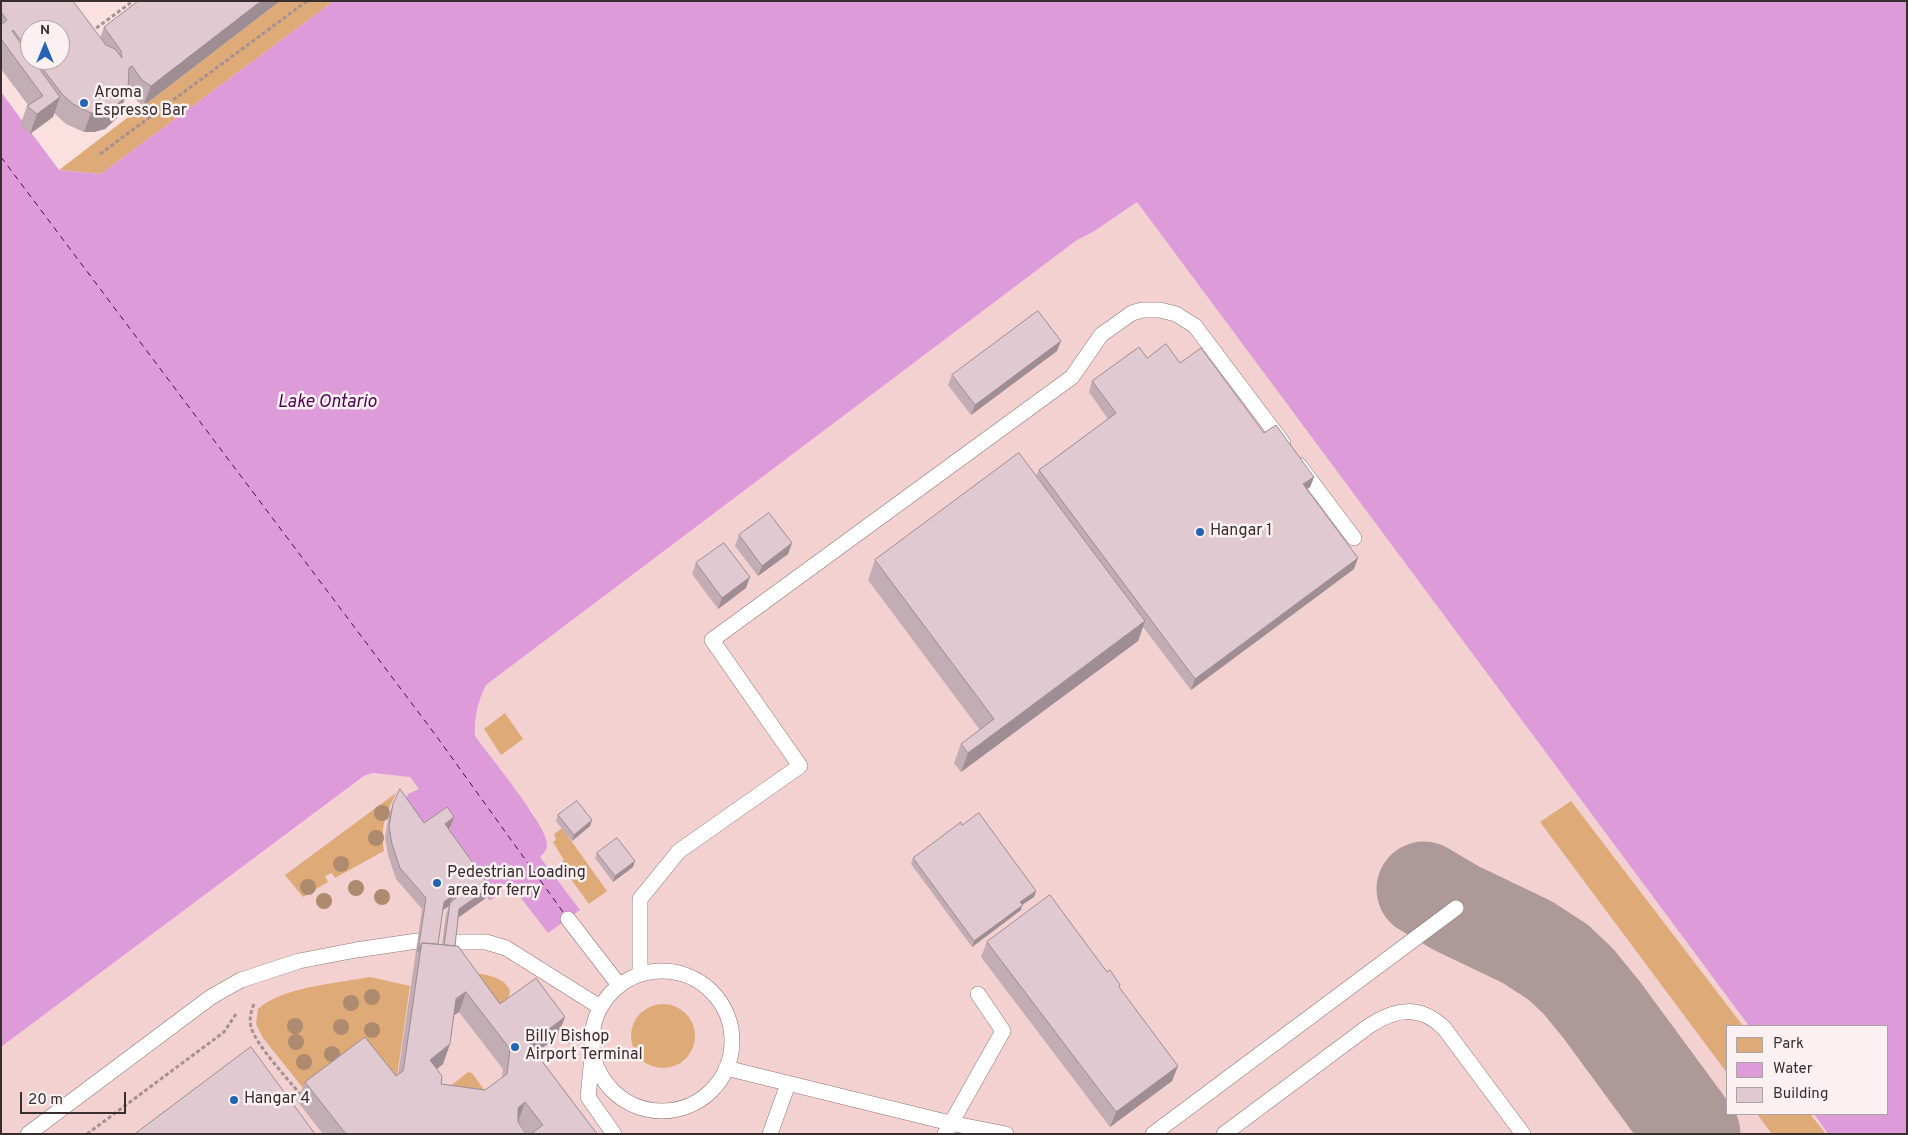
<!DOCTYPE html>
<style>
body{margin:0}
#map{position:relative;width:1908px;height:1135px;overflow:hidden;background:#fbe0e0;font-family:Overpass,sans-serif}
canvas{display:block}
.frame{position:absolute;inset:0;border:2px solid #382e2e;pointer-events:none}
.legend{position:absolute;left:1726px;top:1025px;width:162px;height:90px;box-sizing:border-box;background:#fcf1f2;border:1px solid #aea3a4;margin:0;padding:6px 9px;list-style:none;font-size:15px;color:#382e2e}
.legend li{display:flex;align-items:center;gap:10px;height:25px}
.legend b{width:25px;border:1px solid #aea3a4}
.north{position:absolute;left:20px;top:20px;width:50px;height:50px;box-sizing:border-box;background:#fcf1f2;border:1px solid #aea3a4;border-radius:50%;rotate:0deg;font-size:14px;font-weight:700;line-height:20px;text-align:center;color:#382e2e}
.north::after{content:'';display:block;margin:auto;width:18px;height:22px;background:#2564b5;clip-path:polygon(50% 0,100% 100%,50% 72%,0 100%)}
.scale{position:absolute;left:20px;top:1092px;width:106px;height:22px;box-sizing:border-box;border:2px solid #382e2e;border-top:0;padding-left:6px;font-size:15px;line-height:18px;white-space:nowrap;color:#382e2e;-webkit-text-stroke:4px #fcf1f2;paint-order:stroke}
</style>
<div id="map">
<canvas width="1908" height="1135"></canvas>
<div class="frame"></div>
<ul class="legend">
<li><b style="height:14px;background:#deaa78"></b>Park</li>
<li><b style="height:14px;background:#dd9bd9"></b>Water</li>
<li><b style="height:14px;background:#e1c9d2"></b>Building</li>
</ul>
<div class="north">N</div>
<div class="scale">20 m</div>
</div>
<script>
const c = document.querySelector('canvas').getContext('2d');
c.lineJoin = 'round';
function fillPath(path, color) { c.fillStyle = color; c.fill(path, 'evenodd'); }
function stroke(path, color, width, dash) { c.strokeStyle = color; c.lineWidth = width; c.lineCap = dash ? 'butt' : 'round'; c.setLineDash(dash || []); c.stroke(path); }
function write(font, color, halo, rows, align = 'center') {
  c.font = font + ' Overpass,sans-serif'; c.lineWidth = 5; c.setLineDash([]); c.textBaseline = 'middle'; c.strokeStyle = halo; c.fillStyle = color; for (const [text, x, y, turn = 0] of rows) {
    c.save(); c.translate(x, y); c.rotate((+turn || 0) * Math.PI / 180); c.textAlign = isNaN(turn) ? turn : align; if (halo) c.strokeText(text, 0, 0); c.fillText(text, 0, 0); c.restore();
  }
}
fillPath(new Path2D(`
 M1137,202L1749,1026H1727V1114H1814L1828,1134H1V1047L365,776L374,773L410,776L451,828L442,835L490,901L510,884L568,919L579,910L540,857L535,816L475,736L474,726L480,696L486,685L1077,240L1093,232Z`), '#f3d1d1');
fillPath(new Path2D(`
 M280,1H334L101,174L59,170Z
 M505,713L523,739L501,755L484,729Z
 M396,793C386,815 380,826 384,851L335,878L332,873L325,876L328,882L303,897L285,875Z
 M1571,801L1743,1026H1727V1073L1540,822Z
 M562,828L607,891L589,904L560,864L564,860L553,842L556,840L554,834Z
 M467,973C481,973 505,976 510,991L508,999L488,1014Z
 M370,977L410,986L395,1090L307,1093L263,1038L256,1024L258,1009C282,987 338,983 370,977Z
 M631 1036a32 32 0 1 1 64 0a32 32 0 1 1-64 0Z
 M468,1072L472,1073L491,1099L438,1096Z
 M1757,1114H1810L1826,1134H1772Z`), '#deaa78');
fillPath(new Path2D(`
 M334,1H1907V1134H1828L1814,1114H1887V1026H1749L1137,202L1093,232L1077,240L486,685C478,700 474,718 475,736C488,754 548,827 547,844C547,850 544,853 540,857L580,910L548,933L510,884L490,901L442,835L451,828L443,817L421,832L402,807L408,794L419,789L410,777L373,773L364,776L1,1047V92L59,170L101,174Z`), '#dd9bd9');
stroke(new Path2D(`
 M1,157L437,737L563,912`), '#530153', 1, [6, 5]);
stroke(new Path2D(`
 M1424,889L1456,908L1527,942L1558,962L1579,982L1601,1009L1693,1134`), '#ae9999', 95);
const service = new Path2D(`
 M1299,465L1354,538
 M568,919L619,985
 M453,942H486L506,948L600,1007
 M592 1041a70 70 0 1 1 140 0a70 70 0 1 1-140 0Z
 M640,974V899L679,851L800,766L712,640L1072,377L1101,335L1132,313L1142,310H1160L1176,314L1195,326L1283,443
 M592,1057L588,1097L614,1134
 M726,1068L950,1123L1006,1134
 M28,1134L211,997L241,980L299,961L356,950L417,941
 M770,1134L788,1084
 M945,1134L1003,1031L978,994
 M1153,1134L1456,908
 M1224,1134L1369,1026C1396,1008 1420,1005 1444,1028L1523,1134`);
stroke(service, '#8e7677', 16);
stroke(new Path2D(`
 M91,32L133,1
 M100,154L307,1
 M254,1004C251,1011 249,1018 251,1027C256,1045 287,1078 300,1094
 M557,1026L570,1043
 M87,1134L224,1032L236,1014`), '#a49191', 3, [4, 2.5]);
stroke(service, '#fff', 15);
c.fillStyle = '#ae8a6f';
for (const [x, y] of [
 [382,813],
 [376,838],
 [341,864],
 [308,887],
 [356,888],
 [382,897],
 [324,901],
 [372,997],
 [351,1003],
 [295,1026],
 [341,1027],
 [372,1030],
 [296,1042],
 [332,1054],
 [304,1062]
]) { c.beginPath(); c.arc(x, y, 8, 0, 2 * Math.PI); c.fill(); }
fillPath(new Path2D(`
 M1,1L100,38L104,27L280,1L143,106L135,99L128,90L121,109L117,118L105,129L94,132H84L66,124L54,113L53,117L30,134L20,126L27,106L28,105L1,69ZM30,30L60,60H30Z
 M1057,351L971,415L948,385L952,375Z
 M1147,358L1180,363L1264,433L1314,477L1310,487L1307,489L1354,569L1191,690L1143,627L1138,641L961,772L954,763L961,744L980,730L868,580L875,560L1036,476L1039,470L1108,419L1089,392L1092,381Z
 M739,535L792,543L788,554L758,576L735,546Z
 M696,563L746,588L718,609L692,574Z
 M393,804L424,823L450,828L448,829L486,898L458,917L455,946L500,1004L565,1017L557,1037L536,1053L597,1134H527L518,1122L526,1134H323L297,1101L305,1082L396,1076L398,1075L422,909L396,879L388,855L385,837L389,815ZM449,906L446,914L442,945L438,944L443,910ZM459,1012L503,1069L502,1078L485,1090L441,1084L437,1069L443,1064L450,1044L454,1015Z
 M558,815L592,820L590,826L572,841L556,821Z
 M962,825L1036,891L1034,897L1022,905L1021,910L972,947L911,864L913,858Z
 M597,853L633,867L613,882L595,858Z
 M987,942L1119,988L1178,1066L1172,1081L1110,1127L981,957Z`), '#c2adb5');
fillPath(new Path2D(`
 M261,1H280L143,106L151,86Z
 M128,90L121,109L117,118L105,129L94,132H84L91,113Z
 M60,97L53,117L30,134L37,114Z
 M1061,341L1057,351L971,415L975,405Z
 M1314,477L1310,487L1299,495L1303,484Z
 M792,543L788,554L758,576L762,566Z
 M1358,558L1354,569L1191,690L1195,679Z
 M750,577L746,588L718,609L722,598Z
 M1145,621L1138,641L961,772L968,753Z
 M454,817L450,828L441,835L445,824Z
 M592,820L590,826L572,841L574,835Z
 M635,861L633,867L613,882L615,876Z
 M490,887L486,898L455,920L459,909Z
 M1036,891L1034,897L1022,905L1021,910L972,947L974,941L1020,902Z
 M454,894L449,905L450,903L449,906L440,912L444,902Z
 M466,992L459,1012L449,1019L456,999Z
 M565,1017L557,1037L522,1063L529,1044Z
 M450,1044L443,1064L423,1080L430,1060Z
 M1178,1066L1172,1081L1110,1127L1116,1112Z
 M525,1102L518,1122L510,1127L518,1108Z`), '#9e8d93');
const building = new Path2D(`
 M1,1H73L106,45L115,49L122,58L121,51L104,27L138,1H261L151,86L142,80L132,66L129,68L128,90L124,98L112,109L101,112L91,113L73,104L62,94L36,60H60V30H30V52L13,30L12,31L30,56V60H33L60,97L37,114L27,106L43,96L1,39V25L7,20L1,12Z
 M1038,311L1061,341L975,405L952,375Z
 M1166,344L1180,363L1201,348L1264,433L1276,425L1314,477L1303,484L1358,558L1195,679L1039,470L1116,413L1092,381L1139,347L1147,358Z
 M1019,453L1145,621L968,753L961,744L994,719L875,560Z
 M769,513L792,543L762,566L739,535Z
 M724,543L750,577L722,598L696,563Z
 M400,789L424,823L447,807L454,817L445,824L490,887L459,909L455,946L444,945L450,903L456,898L454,894L444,902L438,944L422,943L418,952L426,898L400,868L392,844L389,826L393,804Z
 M577,801L592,820L574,835L558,815Z
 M979,813L1036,891L1020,902L1023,905L974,941L913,858L961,822L962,825Z
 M617,838L635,861L615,876L597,853Z
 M1050,895L1107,972L1110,970L1120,985L1119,987L1178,1066L1116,1112L987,942Z
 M422,943L458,946L500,1004L536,978L565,1017L529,1044L597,1134H531L543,1125L525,1102L518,1108V1122L526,1134H346L305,1082L365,1037L396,1076L403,1071ZM466,992L510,1049L507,1074L485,1090L441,1084L442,1076L430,1060L450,1044L456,999Z
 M251,1047L315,1134H135Z`);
fillPath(building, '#e1c9d2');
stroke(building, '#9e8d93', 1);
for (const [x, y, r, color] of [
 [84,103,5,"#2564b5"],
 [1200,532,5,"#2564b5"],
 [437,883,5,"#2564b5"],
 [515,1047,5,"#2564b5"],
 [234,1100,5,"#2564b5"]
]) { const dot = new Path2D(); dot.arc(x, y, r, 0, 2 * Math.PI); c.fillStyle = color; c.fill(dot); stroke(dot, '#fcf1f2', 2); }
write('16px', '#382e2e', '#fcf1f2', [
 ["Aroma",94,94],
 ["Espresso Bar",94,112],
 ["Hangar 1",1210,532],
 ["Pedestrian Loading",447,874],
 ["area for ferry",447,892],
 ["Billy Bishop",525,1038],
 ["Airport Terminal",525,1056],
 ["Hangar 4",244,1100]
], 'left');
write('italic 18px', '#530153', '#fcf1f2', [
 ["Lake Ontario",327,403]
]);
</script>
